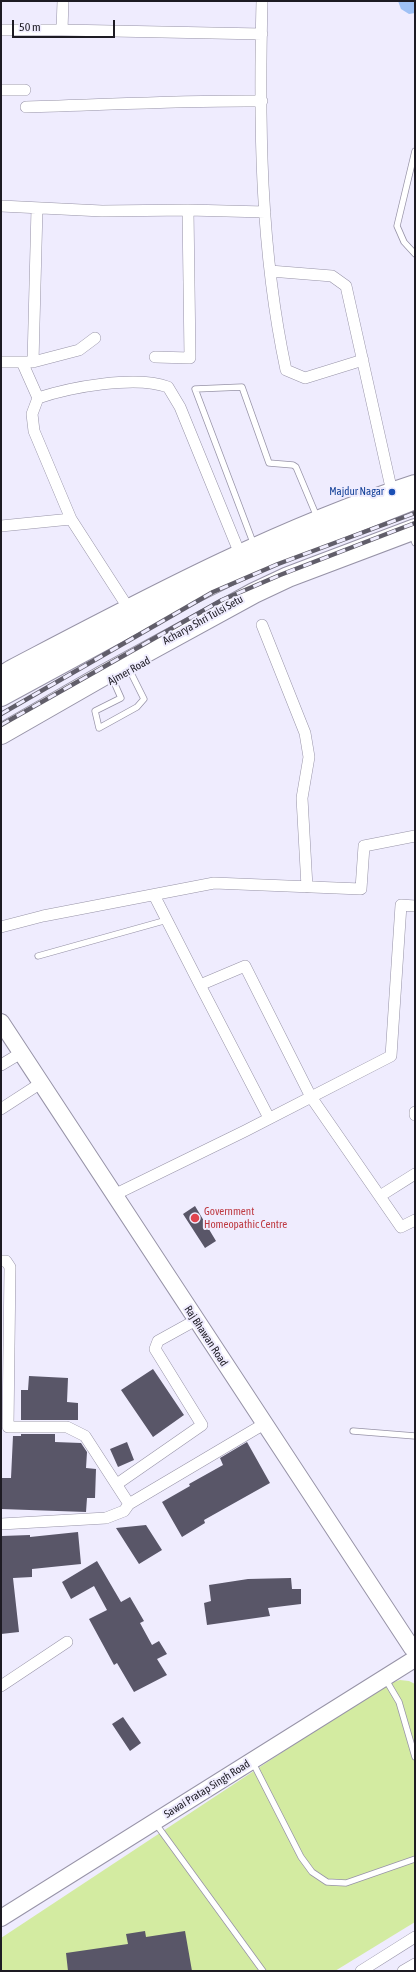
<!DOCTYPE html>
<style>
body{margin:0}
#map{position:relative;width:416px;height:1972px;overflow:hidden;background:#efecfe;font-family:"Asap Condensed",sans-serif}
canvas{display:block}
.frame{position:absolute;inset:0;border:2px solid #1d1b23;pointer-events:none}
.scale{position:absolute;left:12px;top:20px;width:103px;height:18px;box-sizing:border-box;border:2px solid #1d1b23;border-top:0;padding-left:5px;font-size:12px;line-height:14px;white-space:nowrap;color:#1d1b23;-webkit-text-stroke:3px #efecfe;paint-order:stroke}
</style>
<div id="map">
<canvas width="416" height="1972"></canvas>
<div class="frame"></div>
<div class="scale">50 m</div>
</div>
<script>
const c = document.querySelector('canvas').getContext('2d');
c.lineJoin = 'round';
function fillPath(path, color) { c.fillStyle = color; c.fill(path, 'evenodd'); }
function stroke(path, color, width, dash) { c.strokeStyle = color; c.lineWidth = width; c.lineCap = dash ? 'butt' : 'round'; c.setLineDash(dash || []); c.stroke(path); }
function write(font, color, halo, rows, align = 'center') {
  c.font = font + ' "Asap Condensed",sans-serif'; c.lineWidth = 4; c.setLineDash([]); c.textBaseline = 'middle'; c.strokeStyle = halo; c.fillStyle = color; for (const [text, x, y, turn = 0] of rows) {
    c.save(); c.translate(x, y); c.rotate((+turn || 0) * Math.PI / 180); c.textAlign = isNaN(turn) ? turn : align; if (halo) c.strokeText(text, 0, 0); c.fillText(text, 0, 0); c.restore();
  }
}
fillPath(new Path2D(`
 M400,1680L409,1681L415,1684V1922L335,1971H1V1938L384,1685Z`), '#d3eba1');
fillPath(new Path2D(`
 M398,1H415V13L409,14L401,9Z`), '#9fc1f5');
fillPath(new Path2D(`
 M195,1206L216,1241L205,1248L183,1214Z
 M153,1369L184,1415L153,1437L121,1390Z
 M29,1376L68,1378L67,1402L78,1403V1420H21V1390H28Z
 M21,1434H55V1442L81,1443L87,1452L86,1468L96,1469L95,1498H87L86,1512L1,1509V1478H11L13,1436H21Z
 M127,1442L134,1460L118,1467L110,1449Z
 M247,1442L270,1483L204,1520L205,1523L182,1537L162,1502L190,1486L189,1484L223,1465L220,1458Z
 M146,1525L162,1550L139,1564L116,1528Z
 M78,1532L81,1564L32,1569V1577L13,1578L19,1632L1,1634L2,1536L30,1535V1537Z
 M97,1561L121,1602L130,1597L144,1621L140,1623L152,1645L159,1641L167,1654L157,1659L167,1675L134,1692L117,1663L114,1665L89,1619L107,1610L94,1586L71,1599L62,1582Z
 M291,1578L292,1589H301V1604L268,1608L270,1616L207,1625L204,1603L211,1601L209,1585L248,1579Z
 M123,1717L141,1743L130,1751L112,1724Z
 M145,1931L146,1937L185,1931L192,1971H68L66,1953L128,1944L126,1934Z`), '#595668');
const lane = new Path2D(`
 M415,151L397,226L404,242L415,254
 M414,540L415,543
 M254,545L195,389L242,387L269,463L293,465L296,467L317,517
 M113,680L121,698L95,711L99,728L137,707L144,699L130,671
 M38,956L167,920
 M353,1431L415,1436
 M386,1680L399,1702L415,1757
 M252,1761L301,1857L312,1872L327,1882L346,1883L415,1859
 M156,1824L263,1971`);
const street = new Path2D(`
 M262,1C259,124 260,249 286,370L305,378L363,360
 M1,30H62L63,1
 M62,30L262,34
 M1,90H25
 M26,107C105,105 183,100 262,101
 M1,206L102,211L188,210L190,358L155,357
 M188,210L265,212
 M270,271L332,276L346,286L392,492
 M1,362H33L37,208
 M22,362L38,398
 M33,362L79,350L95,338
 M71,519L34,431L32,414L38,398C71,387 136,375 168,387L180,407L240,554
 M1,526L71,519L129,609
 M262,625L305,733L309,757L302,798L307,887
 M154,895L200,985
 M1,927L43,916L214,883L361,889L364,846L415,836
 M1,1065L21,1053
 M1,1109L41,1083
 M415,1112V1115
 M269,1118L200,985L245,966L311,1097L401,1227L415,1220
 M114,1195L245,1131L391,1056L401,905L415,906
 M380,1196L415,1174
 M1,1261H6L10,1267L8,1427H67L85,1436L129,1504L124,1511L106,1518L1,1524
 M117,1484L202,1425L155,1349L158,1341L196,1320
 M129,1504L264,1424
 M1,1686L67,1642
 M361,1971L415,1937
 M403,1971L415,1964`);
const secondary = new Path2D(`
 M1,1022L412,1648
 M1,1918L413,1660`);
const highway = new Path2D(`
 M1,677L12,670C144,601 274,531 415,485
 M1,696L152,614L258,561L415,499
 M1,734L104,675L254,593L288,577L415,529`);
stroke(lane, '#9793a7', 7);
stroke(street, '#9793a7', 12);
stroke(secondary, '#9793a7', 18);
stroke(highway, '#9793a7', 22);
stroke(lane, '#fff', 5.5);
stroke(street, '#fff', 11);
stroke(secondary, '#fff', 16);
stroke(highway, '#fff', 20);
const rail = new Path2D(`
 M1,714L213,592L278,564L415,513
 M1,725L222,600L280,575L415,523`);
stroke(rail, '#615e6a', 4.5);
stroke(rail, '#efecfe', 3, [9]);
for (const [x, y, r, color] of [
 [392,492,4,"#1a4fb4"],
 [195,1218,5,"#e0444e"]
]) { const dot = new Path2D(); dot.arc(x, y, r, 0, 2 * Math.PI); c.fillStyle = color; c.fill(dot); stroke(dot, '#efecfe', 1.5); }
write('11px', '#164399', '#efecfe', [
 ["Majdur Nagar",384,492]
], 'right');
write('11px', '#1d1b23', '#efecfe', [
 ["Acharya Shri Tulsi Setu",203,620,-29],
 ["Ajmer Road",129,671,-29],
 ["Raj Bhawan Road",206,1336,57],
 ["Sawai Pratap Singh Road",207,1789,-32]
]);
write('11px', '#be3a42', '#efecfe', [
 ["Government",204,1212],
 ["Homeopathic Centre",204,1225]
], 'left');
</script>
